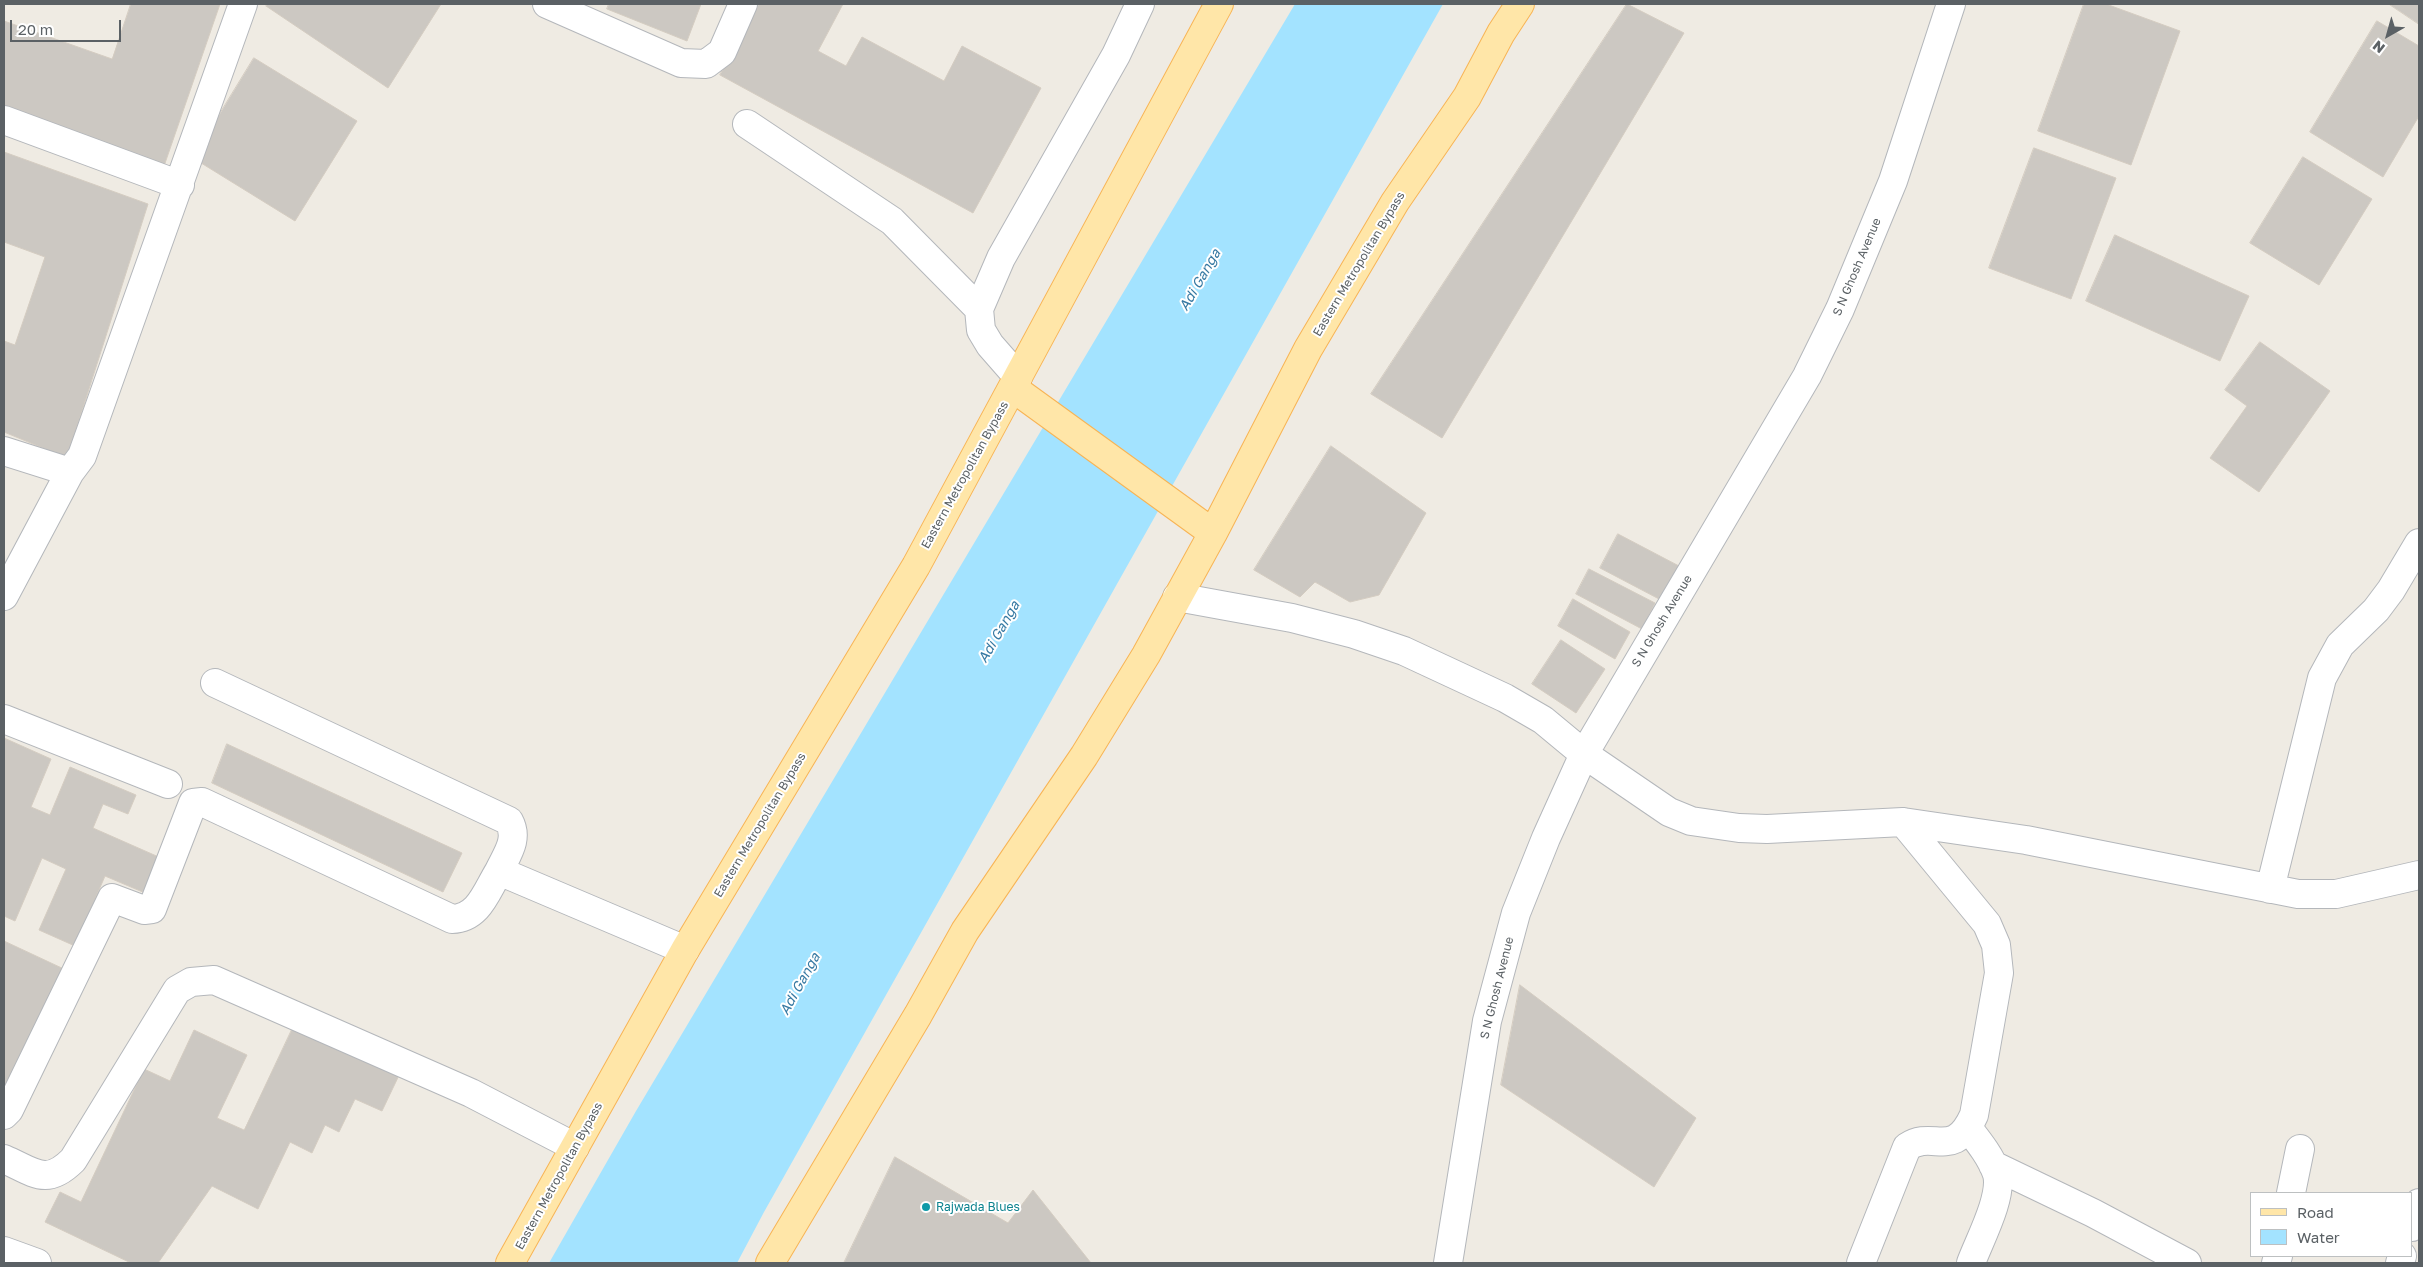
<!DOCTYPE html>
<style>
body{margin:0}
#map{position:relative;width:2423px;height:1267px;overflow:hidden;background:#efebe3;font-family:"Golos Text",sans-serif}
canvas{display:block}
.frame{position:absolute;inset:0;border:5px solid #5b6165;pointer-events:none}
.legend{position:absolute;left:2250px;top:1192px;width:162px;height:65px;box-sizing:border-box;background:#fff;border:1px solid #bdc0c1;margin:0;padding:6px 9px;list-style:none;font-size:15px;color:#5b6165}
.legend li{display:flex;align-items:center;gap:10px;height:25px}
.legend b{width:25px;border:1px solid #bdc0c1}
.north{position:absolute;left:2363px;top:10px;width:50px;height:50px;-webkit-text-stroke:4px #fff;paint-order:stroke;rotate:218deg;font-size:14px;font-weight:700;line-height:20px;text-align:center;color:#5b6165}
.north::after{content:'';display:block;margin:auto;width:18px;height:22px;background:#5b6165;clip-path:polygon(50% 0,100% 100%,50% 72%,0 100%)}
.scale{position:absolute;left:10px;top:20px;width:111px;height:22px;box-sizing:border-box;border:2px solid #5b6165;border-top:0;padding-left:6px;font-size:15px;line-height:18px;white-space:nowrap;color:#5b6165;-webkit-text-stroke:4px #fff;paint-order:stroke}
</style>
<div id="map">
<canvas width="2423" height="1267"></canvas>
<div class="frame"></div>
<ul class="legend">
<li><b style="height:6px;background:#ffe6a8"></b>Road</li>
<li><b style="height:14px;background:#a3e3ff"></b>Water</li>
</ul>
<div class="north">N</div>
<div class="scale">20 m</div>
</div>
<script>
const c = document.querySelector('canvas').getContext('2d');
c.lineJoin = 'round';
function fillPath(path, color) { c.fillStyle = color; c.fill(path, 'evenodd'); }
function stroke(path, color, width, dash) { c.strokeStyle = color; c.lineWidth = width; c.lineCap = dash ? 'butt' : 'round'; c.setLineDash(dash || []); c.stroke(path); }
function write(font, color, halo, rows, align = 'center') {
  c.font = font + ' "Golos Text",sans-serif'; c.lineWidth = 4; c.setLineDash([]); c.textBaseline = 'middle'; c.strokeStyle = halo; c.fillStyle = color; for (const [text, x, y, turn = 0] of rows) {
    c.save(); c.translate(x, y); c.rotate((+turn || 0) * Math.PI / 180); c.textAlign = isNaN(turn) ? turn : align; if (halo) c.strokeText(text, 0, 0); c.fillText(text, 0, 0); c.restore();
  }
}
fillPath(new Path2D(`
 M1295,4H1443L764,1212L737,1263H549L636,1111Z`), '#a3e3ff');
const building = new Path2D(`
 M131,4H220L163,169L4,113V21L112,59Z
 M268,4H441L388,88L266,6Z
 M609,4H701L687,41L607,9Z
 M759,4H843L818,51L846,66L862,37L944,81L962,46L1041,88L973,213L720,75Z
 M1627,4L1684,33L1442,438L1371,394Z
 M2084,4H2106L2180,31L2131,165L2038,131Z
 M2389,4H2419V24Z
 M2377,21L2419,46V116L2383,177L2310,132Z
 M254,58L357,121L295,221L193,158Z
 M2034,148L2116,178L2071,299L1989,268Z
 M4,152L148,204L67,458L4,432V341L15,345L45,257L4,242Z
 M2303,157L2372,199L2319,285L2250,243Z
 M2115,235L2249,296L2220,361L2086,301Z
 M2260,342L2330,391L2259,492L2210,458L2247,406L2225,390Z
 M1331,446L1426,513L1379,595L1350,602L1315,582L1300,597L1254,570Z
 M1618,534L1679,566L1661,600L1600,568Z
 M1589,569L1655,603L1642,629L1576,594Z
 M1573,599L1630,632L1615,659L1558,626Z
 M1561,640L1605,669L1576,713L1532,684Z
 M4,738L51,759L31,807L50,815L70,767L136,795L128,814L103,804L93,828L161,858L145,893L105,876L75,946L39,930L66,869L42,858L15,921L4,916Z
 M227,744L462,853L443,892L212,783Z
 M4,941L66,970L4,1106Z
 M1520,985L1696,1118L1654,1187L1501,1085Z
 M297,1019L402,1069L382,1111L355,1099L339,1132L325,1125L312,1153L290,1142L258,1209L212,1186L158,1263H131L45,1222L60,1192L81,1202L144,1069L170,1081L194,1030L247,1055L217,1118L244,1130Z
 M895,1157L1008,1223L1033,1190L1091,1263H844Z`);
fillPath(building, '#ccc8c2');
stroke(building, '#d4ccc1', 1);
const minor = new Path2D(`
 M547,4L681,63L706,64L722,52L743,4
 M4,120L180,185
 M747,124L892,221L979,309
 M1018,377L990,345L981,330L979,309L1001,258L1116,55L1140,4
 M4,451L70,472
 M4,596L70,472L82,456L243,4
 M1177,597L1292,618L1354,634L1404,651L1505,698L1543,720L1584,754L1669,812L1691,821L1739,828L1767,829L1903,822L2026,840L2298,894H2336L2419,875
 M215,683L509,821C519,839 507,854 499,871
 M4,719L168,784
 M2270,889L2322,678L2340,645L2376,610L2391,590L2419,543
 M4,1115L9,1110L112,898L144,910L152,909L193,803L202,802L452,919C479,918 486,892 499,871L685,950
 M1968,1128C1979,1142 1991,1157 1997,1174C2003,1197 1979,1241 1971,1263
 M4,1159C34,1172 46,1187 73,1160L177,990L191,982L214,980L471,1093L575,1147
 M1993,1165L2093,1213L2187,1263
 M2291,1193L2300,1149
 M2412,1227L2419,1203
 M4,1251L37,1263
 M1448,1263L1487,1021L1516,913L1546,838L1584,754L1807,376L1840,309L1893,181L1951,4
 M1861,1263L1907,1147C1934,1129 1953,1161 1974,1115L1999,973L1996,945L1987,924L1903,822
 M2276,1263L2278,1256
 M2400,1263L2402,1256`);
const primary = new Path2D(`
 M1013,388L1213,533
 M510,1263L685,950L916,566L1219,4
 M770,1263L918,1015L965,931L1084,756L1146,655L1213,533L1308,349L1395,202L1467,97L1501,33L1520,4`);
stroke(minor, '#b4b7bb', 30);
stroke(primary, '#f8b454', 30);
stroke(minor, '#fff', 28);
stroke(primary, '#ffe6a8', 28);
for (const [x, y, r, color] of [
 [926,1207,5,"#0f9aa8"]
]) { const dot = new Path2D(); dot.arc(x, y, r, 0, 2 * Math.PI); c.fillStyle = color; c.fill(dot); stroke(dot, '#fff', 2); }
write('12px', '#5b6165', '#fff', [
 ["Eastern Metropolitan Bypass",1359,264,-59],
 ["S N Ghosh Avenue",1857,267,-67],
 ["Eastern Metropolitan Bypass",965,475,-61],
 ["S N Ghosh Avenue",1662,621,-59],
 ["Eastern Metropolitan Bypass",760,825,-59],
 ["S N Ghosh Avenue",1497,988,-76],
 ["Eastern Metropolitan Bypass",559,1176,-61]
]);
write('12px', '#0d838f', '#fff', [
 ["Rajwada Blues",936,1207]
], 'left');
write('italic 14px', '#377aa3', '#fff', [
 ["Adi Ganga",1200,280,-60],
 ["Adi Ganga",999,632,-60],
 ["Adi Ganga",800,984,-61]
]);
</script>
